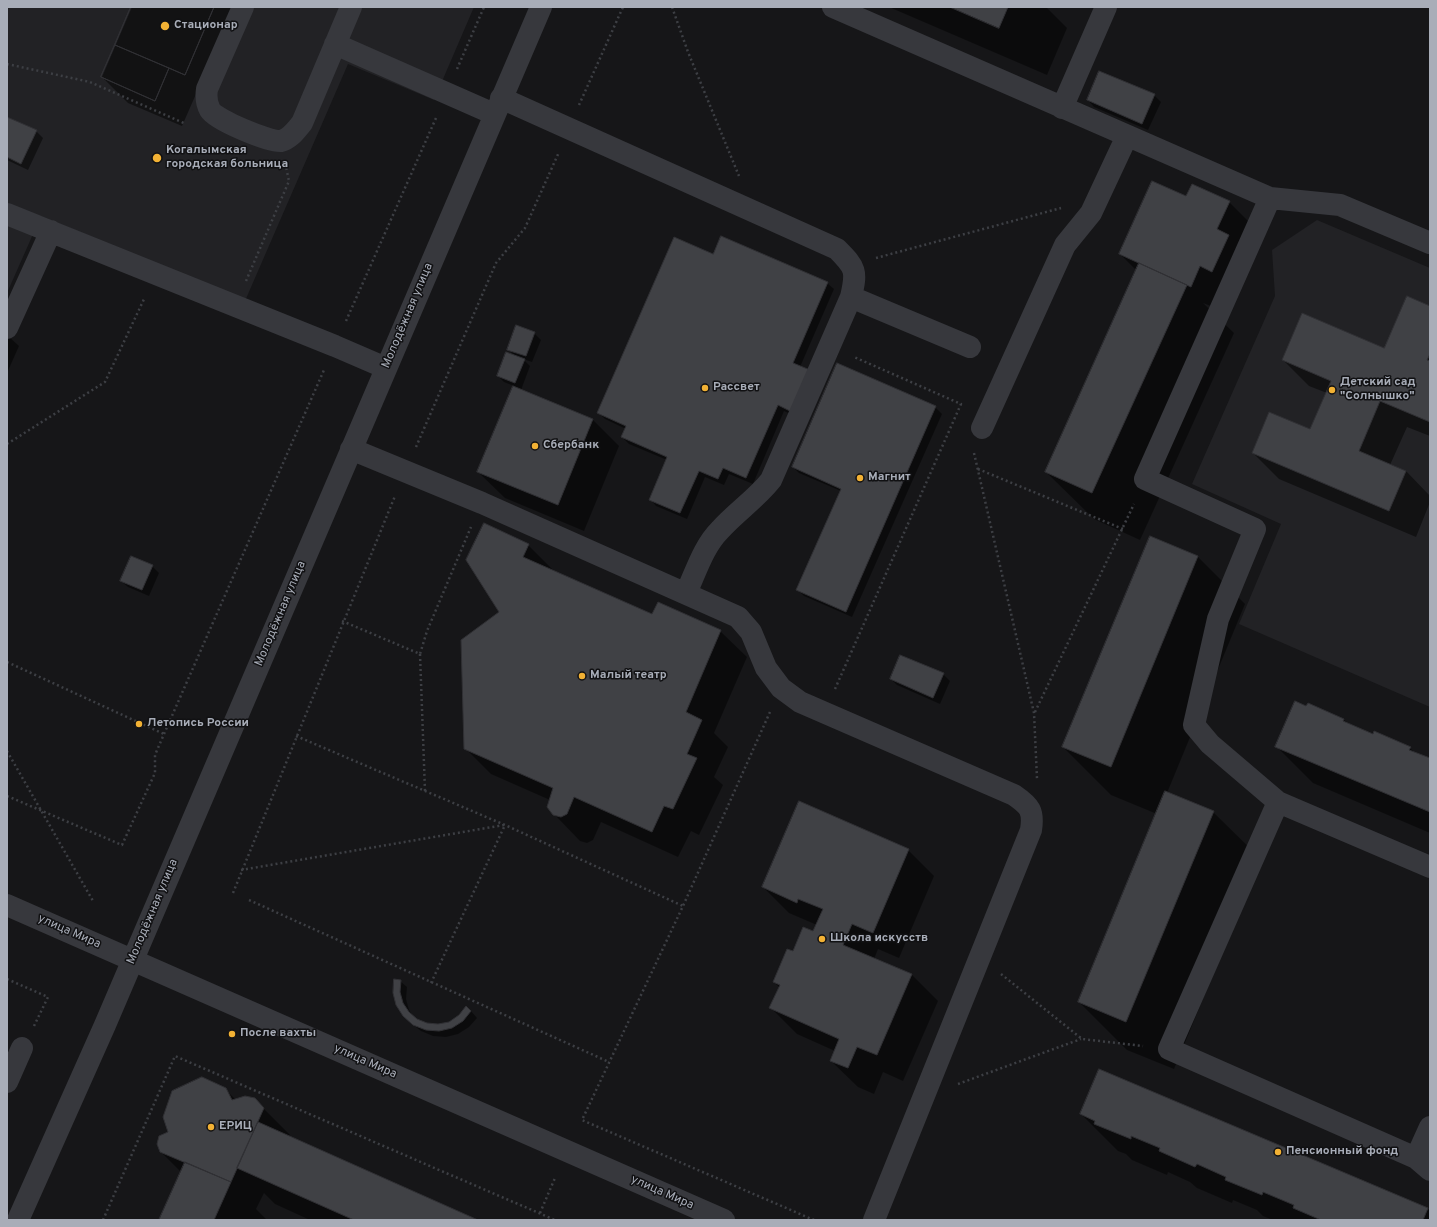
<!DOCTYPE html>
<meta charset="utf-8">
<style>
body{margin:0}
#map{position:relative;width:1437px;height:1227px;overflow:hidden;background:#161618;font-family:Overpass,sans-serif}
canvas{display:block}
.frame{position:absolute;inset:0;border:8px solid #a8adb8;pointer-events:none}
</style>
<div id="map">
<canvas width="1437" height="1227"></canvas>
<div class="frame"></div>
</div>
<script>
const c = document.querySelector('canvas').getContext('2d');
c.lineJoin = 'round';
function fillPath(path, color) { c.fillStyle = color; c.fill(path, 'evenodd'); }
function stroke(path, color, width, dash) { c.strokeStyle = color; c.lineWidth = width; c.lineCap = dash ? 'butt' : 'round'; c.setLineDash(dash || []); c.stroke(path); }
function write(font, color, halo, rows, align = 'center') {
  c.font = font + ' Overpass,sans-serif'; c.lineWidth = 3; c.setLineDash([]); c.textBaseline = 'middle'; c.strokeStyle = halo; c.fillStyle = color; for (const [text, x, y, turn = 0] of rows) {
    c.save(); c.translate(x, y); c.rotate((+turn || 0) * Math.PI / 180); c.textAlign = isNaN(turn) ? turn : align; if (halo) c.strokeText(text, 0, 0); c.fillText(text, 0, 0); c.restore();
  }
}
fillPath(new Path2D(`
 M7,7H474L434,100L348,64L245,301L41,216L7,293Z
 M1317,220L1430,268V707L1239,624L1281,524L1192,484L1275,296L1272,250Z`), '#222225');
fillPath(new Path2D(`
 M132,7H252L196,94L182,126L128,103L102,77Z
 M889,7H1046L1067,28L1047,75Z
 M1154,95L1161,102L1148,130L1094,107L1088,100Z
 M7,118L36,131L43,138L28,170L7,160Z
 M1186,198L1229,202L1249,222L1211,306L1203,303L1234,333L1140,540L1094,519L1046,472L1137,271L1120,254Z
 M714,255L827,283L834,289L800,367L799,418L784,411L753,484L729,474L724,485L705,477L687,519L656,506L650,499L667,460L629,444L622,437L626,429L605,419L599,413Z
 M1430,307V436L1407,427L1390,465L1406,471L1430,496V502L1416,537L1279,479L1253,453L1311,431L1327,393L1309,386L1283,360L1385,350Z
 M534,333L541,340L532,362L523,359L530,366L521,390L593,420L619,446L584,531L505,498L478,472L514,386L504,382L498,376L516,357L508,349Z
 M7,335L19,346L7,373Z
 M935,407L942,414L852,617L804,596L798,590L841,491L799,473L793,467Z
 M1150,537L1198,557L1245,604L1167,793L1213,812L1261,859L1174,1069L1127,1050L1079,1002L1157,814L1111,795L1063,747Z
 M528,545L554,571L653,615L720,631L747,657L714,733L728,747L714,777L723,785L699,835L691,831L678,857L601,822L593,840L587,843L580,841L554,814L550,800L491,774L465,748L500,613L468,560Z
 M152,566L159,573L149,596L128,587L121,581Z
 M943,674L950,681L940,704L897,685L891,679Z
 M1308,705L1344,720L1350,725L1410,748L1416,754L1430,760V833L1313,783L1277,747Z
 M908,850L934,876L899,958L878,949L874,959L912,975L938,1001L903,1081L883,1072L874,1094L858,1087L831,1061L835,1051L797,1034L771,1008L780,988L774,982L793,953L814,933L817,925L789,913L763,887Z
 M400,981L407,987L406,999L409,1010L414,1018L427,1024L438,1025L450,1023L471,1011L477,1018L469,1027L458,1034L446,1037L433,1036L421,1031L411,1023L397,1005Z
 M225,1089L236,1100L254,1099L290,1135L288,1137L475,1220H310L275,1204L264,1193L256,1209L267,1220H160L181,1172L161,1152L170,1132Z
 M1081,1114L1427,1208L1430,1211V1220H1273L1263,1216L1257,1210L1233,1200L1232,1203L1197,1188L1190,1182L1168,1172L1167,1175L1132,1160L1126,1154L1118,1151Z`), '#0007');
const building = new Path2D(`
 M131,7H214L185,75L169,68L155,101L101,77Z
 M131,7H214L185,75L115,45Z
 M950,7H1008L999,28Z
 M115,45L169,68L155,101L101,77Z
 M1099,71L1155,94L1142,124L1087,100Z
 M7,117L37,130L21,164L7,157Z
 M1152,181L1186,196L1192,184L1230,201L1217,229L1229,235L1212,272L1200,266L1191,287L1119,254Z
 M721,236L828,282L793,363L810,370L792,412L778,405L746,478L723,468L718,479L699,471L680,513L649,500L667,457L621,437L626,426L597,413L674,237L713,254Z
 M1139,263L1187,285L1092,493L1045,472Z
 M1407,296L1430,306V354L1427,360L1430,361V422L1380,401L1359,451L1406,471L1389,511L1252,453L1269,412L1310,429L1331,381L1282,360L1302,313L1384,348Z
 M516,325L535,332L526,356L507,350Z
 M506,352L525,359L515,383L497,376Z
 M837,363L936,406L846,612L796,590L841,489L792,467Z
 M513,386L593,419L558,505L477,472Z
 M484,523L529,544L523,557L652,614L658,602L721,630L686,712L702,720L687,754L697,758L673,809L664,806L652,832L574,797L567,814L561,817L553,815L547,807L553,788L464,749L461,640L499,612L466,560Z
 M1150,536L1198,556L1111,767L1062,747Z
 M131,556L153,565L142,590L120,581Z
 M900,655L944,673L933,698L890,679Z
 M1295,701L1306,706L1308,703L1344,719L1343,721L1373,734L1374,731L1411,747L1409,750L1430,758V812L1275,747Z
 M1165,791L1214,811L1126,1022L1078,1002Z
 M799,801L909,849L873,933L852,924L843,945L912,974L877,1055L857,1047L848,1068L830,1061L839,1039L769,1008L780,985L773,982L787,949L793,951L803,927L813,931L823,909L798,899L797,903L762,887Z
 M394,979L401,980L400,992L403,1003L409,1012L417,1019L427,1023L438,1024L449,1022L459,1015L466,1006L471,1011L463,1021L452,1028L439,1031L426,1030L413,1025L403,1016L396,1005L393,993Z
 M1099,1069L1428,1208L1423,1220H1321L1293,1208L1294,1205L1263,1192L1262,1195L1225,1180L1226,1177L1197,1164L1195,1167L1159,1151L1160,1148L1131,1136V1139L1094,1124L1095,1121L1080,1114Z
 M202,1077L226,1088L232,1100L245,1096L255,1098L264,1108L231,1182L160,1152L157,1144L159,1136L168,1132L163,1117L172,1091Z
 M258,1122L478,1220H354L275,1185L237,1168Z
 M185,1162L231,1182L214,1220H159Z`);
fillPath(building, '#404145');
stroke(building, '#303034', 1);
stroke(new Path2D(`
 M672,7L688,52L739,176
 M7,64L90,82L186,124
 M457,69L484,7
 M579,105L623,7
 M876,258L1061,208
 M246,281L289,181L286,167
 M346,321L436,118
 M7,444L105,382L145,297
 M416,447L496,263L525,228L559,152
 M974,453L1034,713L1037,779
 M978,469L1123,529
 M342,621L420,654L427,631L471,527
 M420,654L425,791
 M7,662L164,734
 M835,689L961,404L854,357
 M770,712L683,906L582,1120L814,1220
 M1035,712L1134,504
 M296,736L505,825L683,906
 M7,751L93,901
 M7,796L122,845L155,773V755L164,734L324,370
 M241,870L504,825
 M233,893L395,496
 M249,900L609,1062
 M1001,974L1082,1039L1143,1046
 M7,979L48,997L34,1026
 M431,983L505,825
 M958,1084L1081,1039
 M540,1213L555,1178
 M103,1220L175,1056L555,1220`), '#3d3f44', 2.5, [2, 3]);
stroke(new Path2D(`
 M243,7L207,89C206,96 206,103 210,110C216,120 269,142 281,141C290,139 296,130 302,123L351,7
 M833,7L1270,198L1340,205L1430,243
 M335,44L494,114
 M501,98L837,249C856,268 857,271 851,297L771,480C756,499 736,512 720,530C703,547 696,572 686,593
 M1062,108L1106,7
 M1270,198L1145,479L1255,529L1218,619L1194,725L1210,744L1278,802
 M7,214L335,346L386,368
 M851,297L970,347
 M7,328L51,231
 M982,428L1065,245L1091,213L1127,136
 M351,449L482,503L738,617L751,632L766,668L781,688L800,702L1014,795C1030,806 1034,811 1031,830L874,1220
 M1430,867L1278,802L1169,1049L1416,1158L1430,1170
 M7,905L724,1220
 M7,1082L22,1048
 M1416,1158L1430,1127
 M18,1220L105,1025L541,7`), '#37383d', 22);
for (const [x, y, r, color] of [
 [165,26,5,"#f2b134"],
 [157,158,5,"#f2b134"],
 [705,388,4,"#f2b134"],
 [1332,390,4,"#f2b134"],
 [535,446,4,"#f2b134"],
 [860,478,4,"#f2b134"],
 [582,676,4,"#f2b134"],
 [139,724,4,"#f2b134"],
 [822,939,4,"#f2b134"],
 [232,1034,4,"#f2b134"],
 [211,1127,4,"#f2b134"],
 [1278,1152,4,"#f2b134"]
]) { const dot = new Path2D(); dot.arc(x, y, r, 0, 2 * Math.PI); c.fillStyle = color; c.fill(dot); stroke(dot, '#111113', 1.5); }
write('bold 12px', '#a8adb8', '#111113', [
 ["Стационар",174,26],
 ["Когалымская",166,151],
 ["городская больница",166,165],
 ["Детский сад",1340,383],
 ["\"Солнышко\"",1340,397],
 ["Рассвет",713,388],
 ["Сбербанк",543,446],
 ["Магнит",868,478],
 ["Малый театр",590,676],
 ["Летопись России",147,724],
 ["Школа искусств",830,939],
 ["После вахты",240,1034],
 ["ЕРИЦ",219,1127],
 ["Пенсионный фонд",1286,1152]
], 'left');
write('12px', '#a8adb8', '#111113', [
 ["Молодёжная улица",408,316,-67],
 ["Молодёжная улица",281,614,-67],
 ["Молодёжная улица",153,912,-67],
 ["улица Мира",69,932,24],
 ["улица Мира",365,1062,24],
 ["улица Мира",662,1193,24]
]);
</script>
